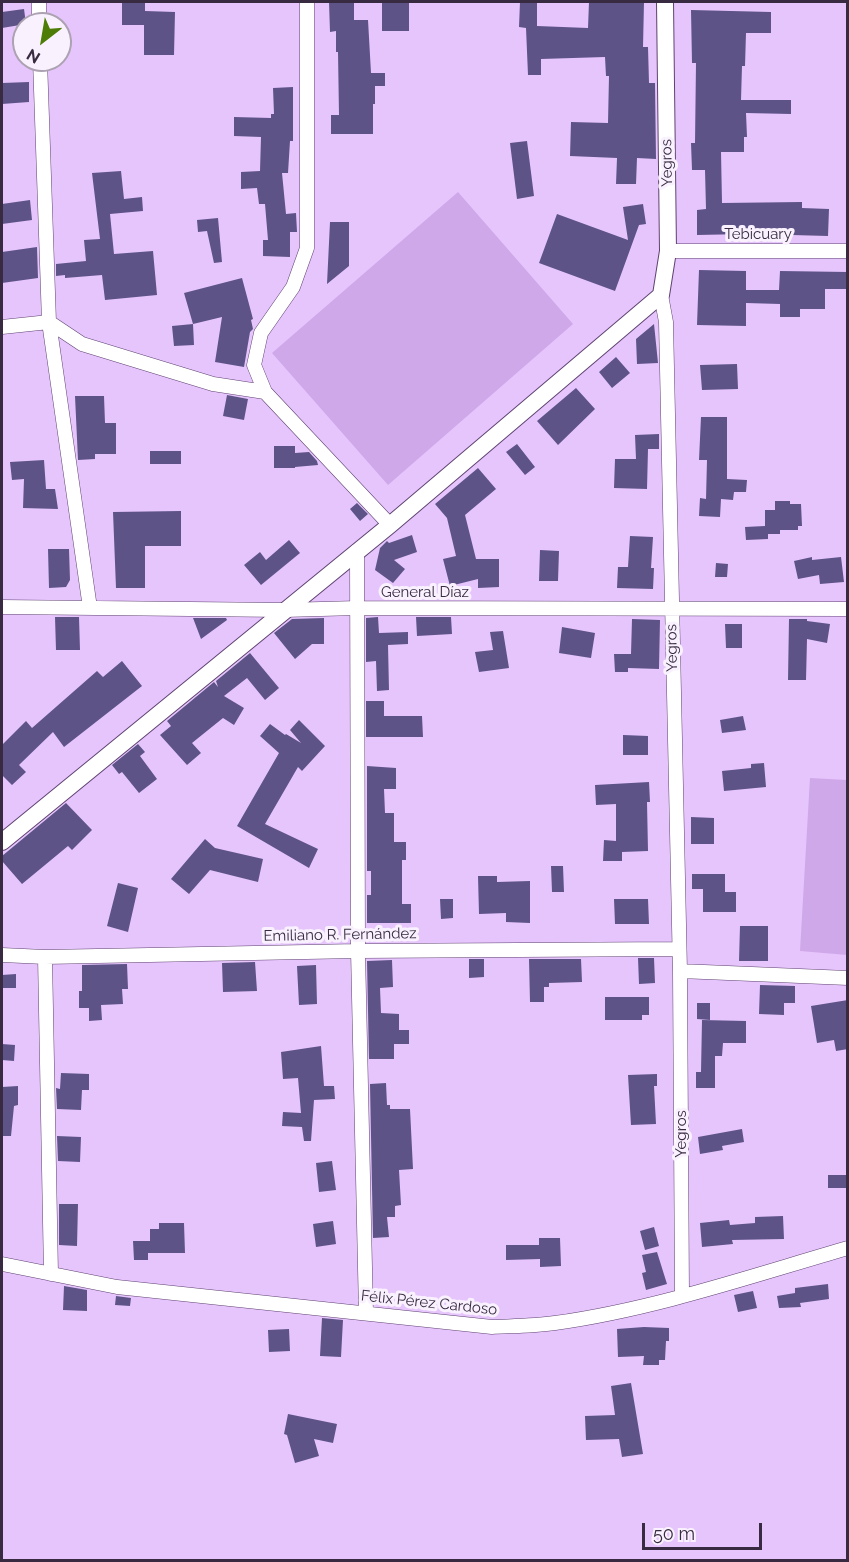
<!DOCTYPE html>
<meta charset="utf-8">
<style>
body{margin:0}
#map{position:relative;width:849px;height:1562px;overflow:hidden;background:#e6c5fd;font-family:Raleway,sans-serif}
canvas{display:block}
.frame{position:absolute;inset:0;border:3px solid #382b41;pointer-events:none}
.north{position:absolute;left:12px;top:12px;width:60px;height:60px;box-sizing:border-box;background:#f9f2fe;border:2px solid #aca2b2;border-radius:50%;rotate:211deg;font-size:16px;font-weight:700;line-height:24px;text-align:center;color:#382b41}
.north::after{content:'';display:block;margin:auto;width:21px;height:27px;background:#4e7d07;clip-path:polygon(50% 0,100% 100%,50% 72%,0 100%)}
.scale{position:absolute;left:642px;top:1523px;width:120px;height:27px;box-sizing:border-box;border:3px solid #382b41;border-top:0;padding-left:8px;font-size:18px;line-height:21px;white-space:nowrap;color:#382b41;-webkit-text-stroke:4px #f9f2fe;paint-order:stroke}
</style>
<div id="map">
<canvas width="849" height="1562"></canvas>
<div class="frame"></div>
<div class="north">N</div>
<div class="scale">50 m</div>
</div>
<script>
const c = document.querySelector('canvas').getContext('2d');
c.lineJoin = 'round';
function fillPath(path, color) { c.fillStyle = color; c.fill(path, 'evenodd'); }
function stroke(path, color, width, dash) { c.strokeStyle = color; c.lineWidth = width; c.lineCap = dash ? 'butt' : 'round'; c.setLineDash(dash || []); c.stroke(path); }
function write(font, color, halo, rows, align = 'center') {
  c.font = font + ' Raleway,sans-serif'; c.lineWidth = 6; c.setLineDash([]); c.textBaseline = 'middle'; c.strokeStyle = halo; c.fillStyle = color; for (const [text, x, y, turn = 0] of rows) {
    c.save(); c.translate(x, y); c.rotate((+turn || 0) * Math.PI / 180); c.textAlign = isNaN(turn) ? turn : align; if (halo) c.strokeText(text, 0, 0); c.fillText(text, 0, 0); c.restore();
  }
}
fillPath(new Path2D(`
 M458,192L573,324L388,485L272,353Z
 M810,778L847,780V955L800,951Z`), '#cfa8e9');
fillPath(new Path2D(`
 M122,2H145V11L175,12L174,55H144V25H122Z
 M329,2H354V20H368L371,73H385V86H375V104H373V134H331V115H339L338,52H336V31L330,32Z
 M382,2H409V31H382Z
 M520,2H537V26L588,28L589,2H644L643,47H648L649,83H655L656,159L637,158L636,184H616L617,158L570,156L571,122L608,123L609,76H606L605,57L541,59V75H528L526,28L519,27Z
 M24,9L26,24L2,28V12Z
 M691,10L771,12V33H746L745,66H742L741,100H791V114L746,113L747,137H744V152H721L722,203L802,202V208L829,209L828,236L792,235L793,233L697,235V210L706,209L705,170H692L691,143H695L696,63H692Z
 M29,82V102L2,104V83Z
 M293,87V141H290L288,173H282L286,214L296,213L297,232H290V257L263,256V240H268L265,204H259L257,188L241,189V172L260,171L261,137L234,136V117L271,118V114H274L273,88Z
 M527,141L534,196L517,199L510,143Z
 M121,171L124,199L142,197L143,211L110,214L114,254L153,251L157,295L105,300L102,275L65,278V275L56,276V264L86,261L84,240L100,239L92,173Z
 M30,200L32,220L2,224V204Z
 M643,204L646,224L639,225L615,291L539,263L557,214L628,240L623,207Z
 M218,218L222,262L214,263L207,231L198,232L197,220Z
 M330,222H349V266L327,284Z
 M37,247L38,278L2,283V252Z
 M699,270L746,271V290H779L780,271L848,272V289H825V309H800V317H780V304L746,303V326L697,325Z
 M242,278L253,319L251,320L253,329L250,332L244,367L215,362L222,317L193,324L184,293Z
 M193,324L194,345L174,346L172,326Z
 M654,324L658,363L637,364L636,339Z
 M616,357L630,373L612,388L599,372Z
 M737,364L738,389L702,390L700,365Z
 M576,388L595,409L558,445L537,421Z
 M227,395L248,399L244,420L223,416Z
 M75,396H104L105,423H116V454H95V459L78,460Z
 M701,417H727V479L747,480L746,492H734L733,500L721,499L720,517L699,516L700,498L706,499L707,460H699Z
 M659,434V449H648L647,489L614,488L615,459H636L635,435Z
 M517,444L535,467L525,475L506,452Z
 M274,446H295V453L309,452L317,461L318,465L295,467V468H274Z
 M150,451H181V464H150Z
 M44,460L46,489H55L58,509L23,508L24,479L12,480L10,462Z
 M478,468L496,489L465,515L476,559H499V587L478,588V579L450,586L443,559L456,556L447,518L435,504Z
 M775,501H790V504H801L802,526H798V530H780V534H768V539L746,540L745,527L765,526V510H775Z
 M357,503L368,514L360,521L350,509Z
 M181,511V546H145V588H116L113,512Z
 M412,535L417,552L394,560L405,569L393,583L375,570L380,548L387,541L389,543Z
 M630,536L653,537L651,568H654L653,589L617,588L618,567H628Z
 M289,540L300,553L261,585L244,565L260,552L266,560Z
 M48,549H69L70,580L66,587L49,588Z
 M540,550L559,551L558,581H539Z
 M812,557V560L841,557L844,582L820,584L819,575L798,579L794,561Z
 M716,563L728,564L727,577H715Z
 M55,617H79L80,650H56Z
 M378,617L379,633L408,632V644L388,645L389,690L377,691L376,661L366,662V618Z
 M416,617H451L452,634L417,636Z
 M193,618H226L227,620L201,639Z
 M324,618V644H312L295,659L274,633L292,619Z
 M632,619L660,620L659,669L628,668V672H615L614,654H631Z
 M789,619H807V621L830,624L827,643L807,639L806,680H788Z
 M725,624H742V648H726Z
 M562,627L595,633L591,658L559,653Z
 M503,631L509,668L479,672L475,652L493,650L490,632Z
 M250,653L279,688L265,700L247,678L224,696L244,708L234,725L223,718L192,743L201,753L187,765L160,735L171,726L167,721L214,682L218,687L216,681Z
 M122,661L142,686L64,747L53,732L19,765L26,772L12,785L2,775V745L26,721L32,728L97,671L103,677Z
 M366,701H384V716H422L423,737H366Z
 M743,716L746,730L722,733L720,720Z
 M299,720L325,746L302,771L298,767L265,824L318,849L309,868L237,826L279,753L260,736L270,724L285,735L286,734L301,743L290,730Z
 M623,735L648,736V755H623Z
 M138,744L145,752L140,756L157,779L139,793L122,772L119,774L112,765Z
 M764,763L766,787L724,791L722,771L751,768V764Z
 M367,766L396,768V789H384L385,813H394V842H406V860H402V904H411V923H367V895H371V871H367Z
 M649,782L650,802H647L648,851L622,852V861H603L604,840L616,841V804L596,805L595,785Z
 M66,803L92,830L72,850L68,846L22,884L2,861V856Z
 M691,817L714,818V844H691Z
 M205,839L215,848L263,859L258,882L210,870L189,894L171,879Z
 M551,866H563L564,892H552Z
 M692,874H725V892H736V912H703V889H692Z
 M478,876H497V882L530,881V923L506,922V913L479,914Z
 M118,883L138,888L128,932L107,926Z
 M440,899H453V918L441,919Z
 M614,899H648L649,924H615Z
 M740,926H768V961H739Z
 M638,958H654L655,983L639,984Z
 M469,959H484V977L469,978Z
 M529,959H581L582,982L549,983V987H544V1002H530Z
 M392,960L393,987L380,988L381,1013L399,1014V1030H409V1044H394V1059H369L367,961Z
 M255,962L257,991L223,992L222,963Z
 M127,964L128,989H122L123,1004L101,1005L102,1020L89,1021V1008H79V991H82V965Z
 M316,965L317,1004L299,1005L297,966Z
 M16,974V988H2V975Z
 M760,985L795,986V1003H784V1015L759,1014Z
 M605,997H649V1015H642V1020H605Z
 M848,1000V1049L836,1051L834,1040L817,1043L811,1006Z
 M697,1003H710V1020L697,1019Z
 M702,1020L746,1021V1043H723L722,1056H715V1088H696V1072H701Z
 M2,1044L15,1045L14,1061L2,1060Z
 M321,1046L324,1086H334L335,1099L314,1100L311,1141H304L302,1127L282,1126L283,1112L301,1113L298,1078L283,1079L281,1052Z
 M61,1073L89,1074V1090H82L81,1110L57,1109L56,1088L60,1089Z
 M657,1074V1086H654L656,1124L631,1125L628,1075Z
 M386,1083L387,1105H390V1109H410L413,1169L399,1170L401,1205L395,1206V1217H387L389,1237L373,1238L370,1084Z
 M18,1086V1105L14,1106L11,1136H2V1087Z
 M742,1129L744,1142L722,1146L723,1150L700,1154L698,1137Z
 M57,1136L81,1137L80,1162L58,1161Z
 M332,1161L336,1190L319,1192L316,1163Z
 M828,1175H848V1188H828Z
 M59,1204H78L77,1246L59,1245Z
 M783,1216L784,1239L732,1240L733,1244L702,1247L700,1223L729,1220L730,1225L755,1223V1217Z
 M333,1221L336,1244L316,1247L313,1224Z
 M159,1223H184L185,1253H148V1260H134L133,1241H150V1229H159Z
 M654,1227L659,1246L645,1250L640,1231Z
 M539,1238H560L561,1266L540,1267V1259L506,1260V1245H539Z
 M657,1252L667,1284L646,1290L642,1273L646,1272L642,1255Z
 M828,1284L829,1299L800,1303L801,1307L779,1308L777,1296L795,1293V1288Z
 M64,1286L87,1290V1311L63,1310Z
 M753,1291L757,1308L738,1312L734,1295Z
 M116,1296L131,1298L130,1306L115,1305Z
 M322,1318L343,1320L341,1357L320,1356Z
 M644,1327L669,1328V1341H666L665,1360H659V1365H643L644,1356L618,1357L617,1329Z
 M289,1329L290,1351L269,1352L268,1330Z
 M631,1383L643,1454L622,1457L619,1439L586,1440L585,1416L615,1415L611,1386Z
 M288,1414L337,1424L333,1443L314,1439L319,1456L295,1463L287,1435L284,1434Z`), '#5d5387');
const minor = new Path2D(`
 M39,2V24
 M307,2V248L293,287L261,333L254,365L265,392L390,525
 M40,60L49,322L90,608
 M668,251H848
 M661,295L666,322L680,971L682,1296
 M2,327L49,322L82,344L213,384L265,392
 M357,551L358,951L366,1313
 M2,607L284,610L358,608L848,609
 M2,955L45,957L358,951L678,949
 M45,957L51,1274
 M680,971L848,978
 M2,1264L117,1287L492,1327C513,1326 534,1326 555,1323C655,1309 751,1276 848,1248`);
const tertiary = new Path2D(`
 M2,842L390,525L661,295L668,251L665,2`);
stroke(minor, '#5f4271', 15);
stroke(tertiary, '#5f4271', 18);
stroke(minor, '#fff', 14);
stroke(tertiary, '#fff', 16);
write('15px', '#382b41', '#f9f2fe', [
 ["Yegros",667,163,-91],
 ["Tebicuary",758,234],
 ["General Díaz",425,592],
 ["Yegros",672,648,-91],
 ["Emiliano R. Fernández",340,935,-1],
 ["Yegros",681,1134,-90],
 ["Félix Pérez Cardoso",429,1303,6]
]);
</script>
